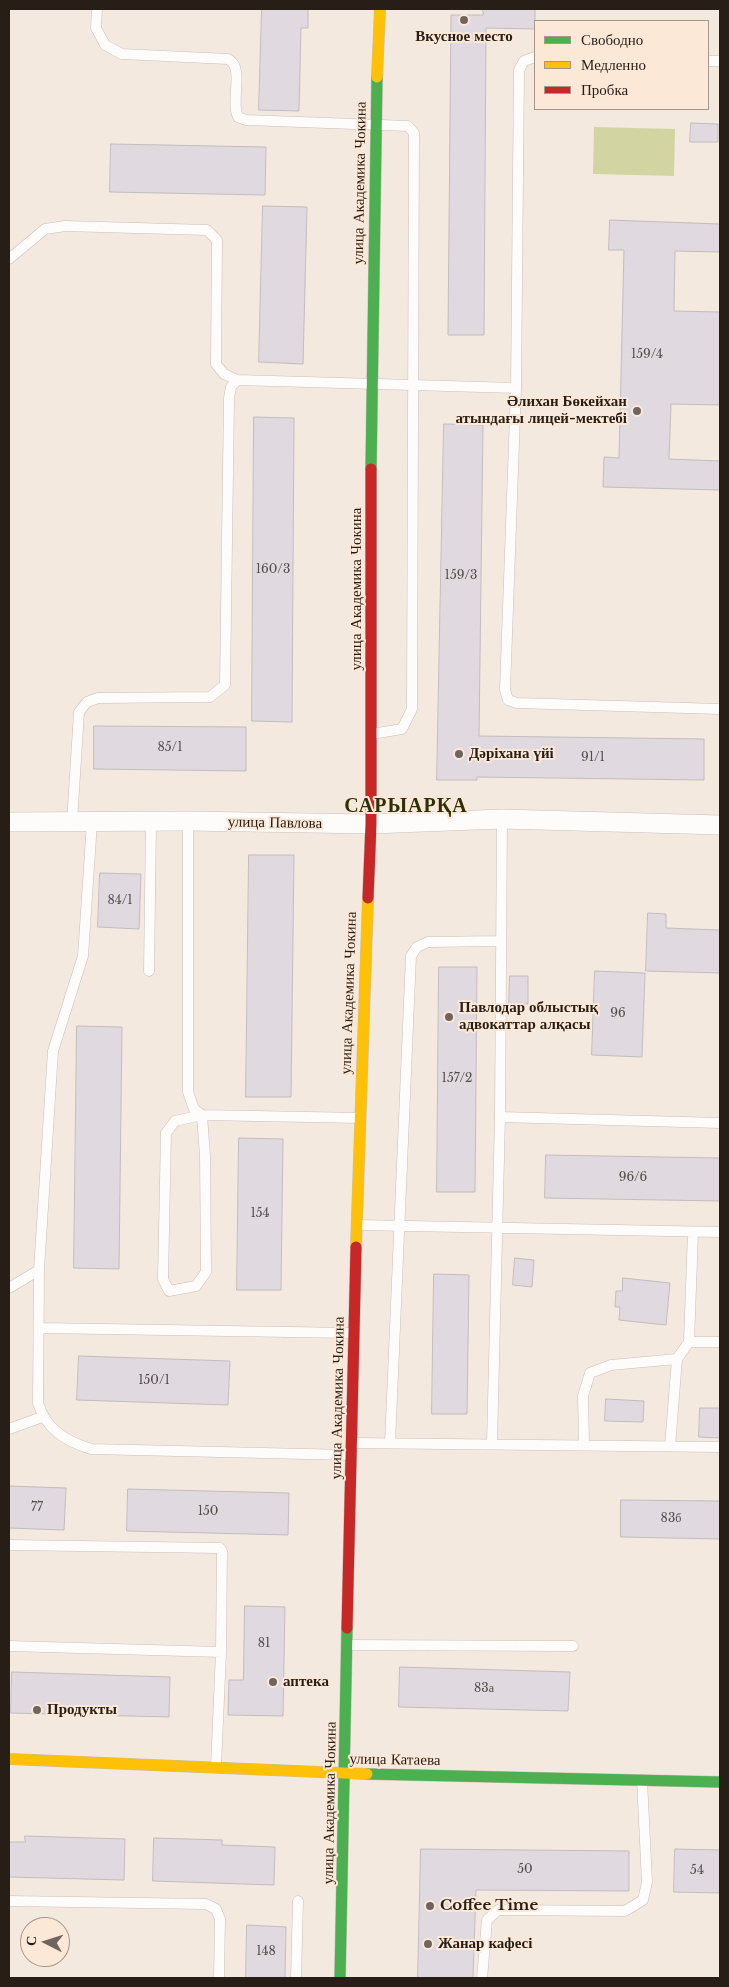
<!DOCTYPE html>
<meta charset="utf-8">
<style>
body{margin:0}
#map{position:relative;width:729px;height:1987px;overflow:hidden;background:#f4e9df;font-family:"Libre Baskerville",serif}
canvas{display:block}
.frame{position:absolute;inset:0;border:10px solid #271e17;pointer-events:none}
.legend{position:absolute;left:534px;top:20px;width:175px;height:90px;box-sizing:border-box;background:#fce8d7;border:1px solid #a7978a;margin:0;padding:6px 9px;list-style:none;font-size:15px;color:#271e17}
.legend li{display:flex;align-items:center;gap:10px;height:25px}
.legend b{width:25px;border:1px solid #a7978a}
.north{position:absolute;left:20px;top:1917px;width:50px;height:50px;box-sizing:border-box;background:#fce8d7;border:1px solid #a7978a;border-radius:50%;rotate:275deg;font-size:14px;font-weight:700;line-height:20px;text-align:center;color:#271e17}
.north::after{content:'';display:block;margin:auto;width:18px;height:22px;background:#6f655d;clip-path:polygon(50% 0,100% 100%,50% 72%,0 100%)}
</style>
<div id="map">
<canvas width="729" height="1987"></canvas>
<div class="frame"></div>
<ul class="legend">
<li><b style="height:6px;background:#4caf50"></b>Свободно</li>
<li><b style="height:6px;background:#ffc107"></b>Медленно</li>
<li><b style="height:6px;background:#c62828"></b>Пробка</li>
</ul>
<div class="north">С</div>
</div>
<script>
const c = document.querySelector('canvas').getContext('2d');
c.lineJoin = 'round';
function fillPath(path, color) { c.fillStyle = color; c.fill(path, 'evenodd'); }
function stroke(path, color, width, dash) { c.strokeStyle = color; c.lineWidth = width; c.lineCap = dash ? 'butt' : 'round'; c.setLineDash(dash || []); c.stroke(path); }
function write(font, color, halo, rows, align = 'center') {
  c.font = font + ' "Libre Baskerville",serif'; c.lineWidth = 4; c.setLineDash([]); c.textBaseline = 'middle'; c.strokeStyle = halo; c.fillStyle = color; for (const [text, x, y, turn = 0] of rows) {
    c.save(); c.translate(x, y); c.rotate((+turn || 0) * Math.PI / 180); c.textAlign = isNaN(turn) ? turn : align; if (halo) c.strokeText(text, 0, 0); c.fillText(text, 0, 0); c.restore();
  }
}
fillPath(new Path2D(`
 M594,127L675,129L674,176L593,174Z`), '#d2d5a1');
const building = new Path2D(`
 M262,9H308V28H301L299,111L259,110Z
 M483,9H535V29L486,28L484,335H448L451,15H483Z
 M691,123L718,124V142H690Z
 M111,144L266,147L265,195L110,192Z
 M263,206L307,207L303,364L259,362Z
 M610,220L720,224V252L675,251L674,311L720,312V405L671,404L669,459L720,461V490L603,487L604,457L619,458L624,250H609Z
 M254,417L294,418L292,722L252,721Z
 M444,424L483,425L479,736L704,739V780L477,777V780H437Z
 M94,726L246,727V771L94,769Z
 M249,855H294L291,1097H246Z
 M100,873L141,874L139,929L98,927Z
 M648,913L666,914V928L720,930V973L646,971Z
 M439,967H477L475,1192H437Z
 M595,971L645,973L642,1057L592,1055Z
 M510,976H528V1004H509Z
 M77,1026L122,1027L119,1269L74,1268Z
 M239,1138L283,1139L281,1290H237Z
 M546,1155L720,1158V1201L545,1198Z
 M515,1258L534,1260L532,1287L513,1285Z
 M434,1274L469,1275L467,1414H432Z
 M623,1278L670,1283L666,1325L619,1320L620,1307H615L616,1291H622Z
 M79,1356L230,1361L228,1405L77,1400Z
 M606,1399L644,1401L643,1422L605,1421Z
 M700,1408H720V1438L699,1437Z
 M9,1486L66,1488L64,1530L9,1528Z
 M128,1489L289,1493L288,1535L127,1531Z
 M621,1500L720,1501V1539L621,1537Z
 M245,1606L285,1607L283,1716L228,1715L229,1680H243Z
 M400,1667L570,1672L568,1711L399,1707Z
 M12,1672L170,1677L169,1717L11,1713Z
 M25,1836L125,1839L124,1880L9,1877V1842H25Z
 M154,1838L222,1840V1845L275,1847L274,1885L153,1881Z
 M421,1849L629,1851V1891L476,1890L473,1978H418Z
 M675,1849L720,1850V1893L674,1892Z
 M247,1925L286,1927L285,1978H246Z`);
fillPath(building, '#e0d9df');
stroke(building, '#c2bcbd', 1);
const lane = new Path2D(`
 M97,9L96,28L105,45L122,54L228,59C245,67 230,101 238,117L246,120L408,126L414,133L412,709L402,729L372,734
 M535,57L524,61L519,70L516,388L505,690L508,700L517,703L720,709
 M708,61H720
 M9,259L45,229L65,226L207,230L217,240L216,364L224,374L237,380
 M188,821V1092L194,1109L202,1115L360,1118
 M72,822L79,712L87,702L98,698L210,697L225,685L229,398L231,387L237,380L516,388
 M92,822L83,956L53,1051L39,1270L38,1403C46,1429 65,1441 91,1449L349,1455
 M149,971L151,822
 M202,1115L205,1156L206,1272L196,1286L169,1291L163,1279L166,1133L175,1121Z
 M500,1117L720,1123
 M357,1225L720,1232
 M9,1288L39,1270
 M40,1328L352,1333
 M689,1342L693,1232
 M9,1429L42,1417
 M353,1443L720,1447
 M390,1443L411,956L417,947L428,942L500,941
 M492,1443L500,1117L502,819
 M584,1444L583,1396L590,1373L611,1365L677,1359L689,1342H720
 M670,1446L677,1359
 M9,1545L220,1548L222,1551L221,1652L216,1767
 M349,1645L573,1646
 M9,1646L221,1652
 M9,1901L206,1904L216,1909L220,1919L219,1978
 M296,1978L298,1901
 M482,1978L487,1920L498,1910L625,1911L643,1900L647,1882L642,1780`);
const street = new Path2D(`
 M9,822L188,821L371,824L502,819L720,825`);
const fast = new Path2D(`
 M371,469L377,77
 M367,1774L720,1782
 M340,1978L347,1628`);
const slow = new Path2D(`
 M377,77L380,9
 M356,1247L368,898
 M9,1759L367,1774`);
const jam = new Path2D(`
 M368,898L371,824V469
 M347,1628L356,1247`);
stroke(lane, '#c9bfb7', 11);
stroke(street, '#c9bfb7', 20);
stroke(fast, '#c9bfb7', 12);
stroke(slow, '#c9bfb7', 12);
stroke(jam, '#c9bfb7', 12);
stroke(lane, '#fdfcfa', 10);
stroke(street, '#fdfcfa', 19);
stroke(fast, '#4caf50', 11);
stroke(slow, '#ffc107', 11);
stroke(jam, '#c62828', 11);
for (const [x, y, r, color] of [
 [464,20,5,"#6f655d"],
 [637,411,5,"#6f655d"],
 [459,754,5,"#6f655d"],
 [449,1017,5,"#6f655d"],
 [273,1682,5,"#6f655d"],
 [37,1710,5,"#6f655d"],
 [430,1906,5,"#6f655d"],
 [428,1944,5,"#6f655d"]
]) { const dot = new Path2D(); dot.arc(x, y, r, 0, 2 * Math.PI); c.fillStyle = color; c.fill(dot); stroke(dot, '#fce8d7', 2); }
write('12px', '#554d49', null, [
 ["159/4",647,355],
 ["160/3",273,570],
 ["159/3",461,576],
 ["85/1",170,748],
 ["91/1",593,758],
 ["84/1",120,901],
 ["96",618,1014],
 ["157/2",457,1079],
 ["96/6",633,1178],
 ["154",260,1214],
 ["150/1",154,1381],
 ["77",37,1508],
 ["150",208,1512],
 ["83б",671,1519],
 ["81",264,1644],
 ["83а",484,1689],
 ["50",525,1870],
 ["54",697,1871],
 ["148",266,1952]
]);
write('bold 15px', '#271e17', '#fce8d7', [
 ["Вкусное место",464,37,"center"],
 ["Әлихан Бөкейхан",627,402,"right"],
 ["атындағы лицей-мектебі",627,419,"right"],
 ["Дәріхана үйі",469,754],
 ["Павлодар облыстық",459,1008],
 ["адвокаттар алқасы",459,1025],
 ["аптека",283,1682],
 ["Продукты",47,1710],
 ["Coffee Time",440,1906],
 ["Жанар кафесі",438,1944]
], 'left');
write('15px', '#271e17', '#fce8d7', [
 ["улица Академика Чокина",360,183,-89],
 ["улица Академика Чокина",357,589,-90],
 ["улица Павлова",275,823,1],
 ["улица Академика Чокина",349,993,-88],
 ["улица Академика Чокина",338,1398,-89],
 ["улица Катаева",395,1760,1],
 ["улица Академика Чокина",330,1803,-89]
]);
c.letterSpacing = '1px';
write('bold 20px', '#2b320a', '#fce8d7', [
 ["САРЫАРҚА",406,806]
]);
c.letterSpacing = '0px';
</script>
